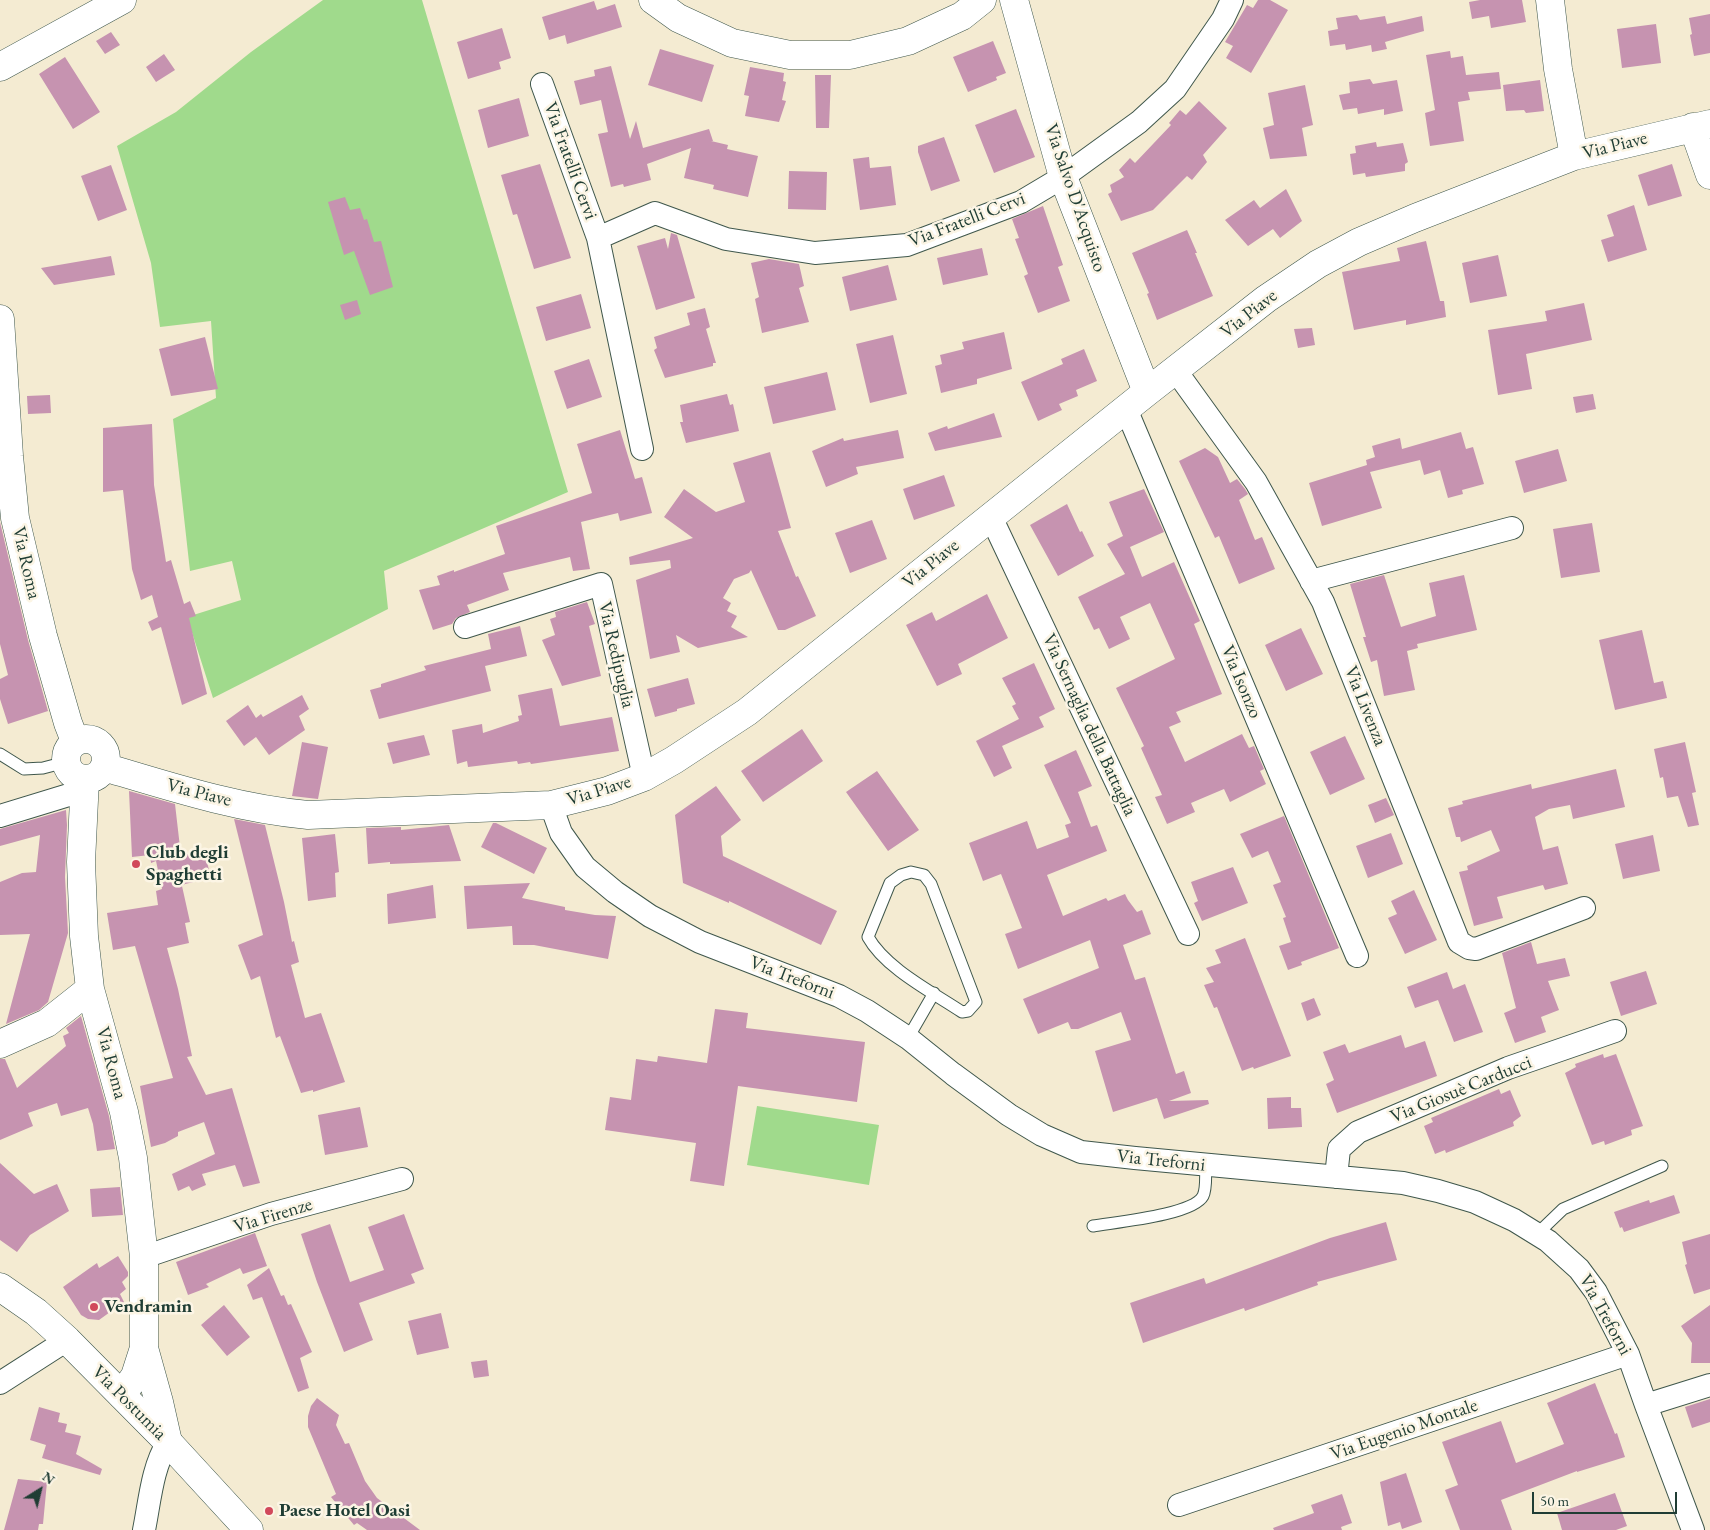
<!DOCTYPE html>
<meta charset="utf-8">
<style>
body{margin:0}
#map{position:relative;width:1710px;height:1530px;overflow:hidden;background:#f4ebd2;font-family:"EB Garamond",serif}
canvas{display:block}
.north{position:absolute;left:15px;top:1465px;width:50px;height:50px;-webkit-text-stroke:4px #fcf5e5;paint-order:stroke;rotate:36deg;font-size:14px;font-weight:700;line-height:20px;text-align:center;color:#1f3d34}
.north::after{content:'';display:block;margin:auto;width:18px;height:22px;background:#1f3d34;clip-path:polygon(50% 0,100% 100%,50% 72%,0 100%)}
.scale{position:absolute;left:1532px;top:1492px;width:145px;height:22px;box-sizing:border-box;border:2px solid #1f3d34;border-top:0;padding-left:6px;font-size:15px;line-height:18px;white-space:nowrap;color:#1f3d34;-webkit-text-stroke:4px #fcf5e5;paint-order:stroke}
</style>
<div id="map">
<canvas width="1710" height="1530"></canvas>
<div class="north">N</div>
<div class="scale">50 m</div>
</div>
<script>
const c = document.querySelector('canvas').getContext('2d');
c.lineJoin = 'round';
function fillPath(path, color) { c.fillStyle = color; c.fill(path, 'evenodd'); }
function stroke(path, color, width, dash) { c.strokeStyle = color; c.lineWidth = width; c.lineCap = dash ? 'butt' : 'round'; c.setLineDash(dash || []); c.stroke(path); }
function write(font, color, halo, rows, align = 'center') {
  c.font = font + ' "EB Garamond",serif'; c.lineWidth = 5; c.setLineDash([]); c.textBaseline = 'middle'; c.strokeStyle = halo; c.fillStyle = color; for (const [text, x, y, turn = 0] of rows) {
    c.save(); c.translate(x, y); c.rotate((+turn || 0) * Math.PI / 180); c.textAlign = isNaN(turn) ? turn : align; if (halo) c.strokeText(text, 0, 0); c.fillText(text, 0, 0); c.restore();
  }
}
fillPath(new Path2D(`
 M323,0H422L568,492L384,571L388,609L213,698L187,617L241,600L232,561L190,571L173,419L216,398L211,321L160,327L151,263L117,146L176,112L251,52Z
 M757,1106L879,1125L869,1185L747,1165Z`), '#a0da8c');
fillPath(new Path2D(`
 M1258,0H1270L1288,10L1251,73L1226,58L1233,46L1225,42L1247,5L1253,8Z
 M1480,0H1522L1526,22L1491,28L1489,16L1472,19L1469,2Z
 M594,1L597,10L615,4L622,27L567,44L565,35L549,40L542,17Z
 M1710,14V53L1694,56L1690,35L1692,34L1689,18Z
 M1357,15L1360,20L1385,16L1387,24L1422,16L1424,31L1385,42L1387,49L1372,52L1371,45L1346,50L1345,44L1330,46L1328,31L1338,29L1336,18Z
 M1656,24L1661,63L1622,68L1617,29Z
 M502,28L511,58L499,62L501,69L468,79L457,42Z
 M111,32L120,45L105,54L96,41Z
 M993,41L1006,73L996,77L997,80L968,92L953,57Z
 M660,49L714,65L702,102L648,85Z
 M1450,51L1451,58L1463,56L1466,75L1499,72L1501,89L1468,92L1470,100L1458,102L1464,141L1430,146L1425,113L1435,110L1426,55Z
 M164,54L175,70L156,82L146,67Z
 M65,57L100,112L73,129L39,74Z
 M611,66L630,139L636,121L643,148L709,129L713,141H711L728,145L727,149L758,156L748,197L713,189L714,185L684,178L691,148L647,164L651,180L624,187L623,184L611,187L598,134L608,132L601,100L580,105L574,81L595,76L594,70Z
 M750,67L784,73L783,81L786,82L782,100L786,101L779,122L745,116L749,96L744,95Z
 M815,75H831L829,128H816Z
 M1370,79L1373,84L1397,80L1403,111L1384,115V109L1358,114L1357,108L1343,110L1339,95L1350,93L1349,82Z
 M1540,80L1544,111L1526,113L1524,110L1506,111L1503,85Z
 M1305,85L1313,125L1302,128L1307,156L1270,159L1263,128L1274,125L1268,93Z
 M519,98L529,136L488,148L478,110Z
 M1199,101L1227,128L1203,155L1207,162L1192,180L1187,176L1153,210L1121,221L1108,194L1112,192L1110,185L1124,177L1119,170L1130,158L1135,163L1171,125L1169,123L1180,110L1186,115Z
 M1016,109L1035,157L994,173L975,125Z
 M944,137L960,181L931,191L918,152V146Z
 M1376,142L1377,147L1403,143L1408,162L1405,164V171L1366,177L1365,173L1353,175L1350,154L1356,153L1355,146Z
 M869,157L870,168L891,166L896,205L860,210L853,159Z
 M540,164L571,258L534,269L517,214L513,215L501,175Z
 M1672,164L1682,196L1648,206L1638,175Z
 M111,165L127,210L98,221L81,176Z
 M789,171L827,172L826,210L788,209Z
 M1286,189L1302,221L1280,238L1273,229L1248,246L1225,220L1254,200L1260,208Z
 M345,197L350,210L360,208L364,220L367,219L374,242L381,241L393,287L370,295L354,251L344,255L328,202Z
 M1634,205L1647,250L1608,262L1601,240L1614,236L1607,215Z
 M1043,206L1063,265L1058,267L1070,301L1038,313L1024,276L1028,274L1015,239L1019,238L1012,219Z
 M1187,230L1197,253H1195L1213,296L1157,320L1147,294L1149,293L1132,253Z
 M671,233L677,235L695,298L656,310L637,246L665,238L668,249Z
 M1426,241L1440,301H1444L1446,317L1406,325V320L1354,330L1342,272L1400,261L1397,248Z
 M982,248L988,275L943,285L937,258Z
 M1498,255L1507,296L1470,303L1462,263Z
 M111,256L115,275L54,285L41,268Z
 M769,259L799,264L804,286L799,288L809,322L762,333L755,299L759,297L751,263Z
 M888,265L897,300L850,311L842,277Z
 M581,294L591,328L546,341L536,307Z
 M357,300L361,314L345,320L340,305Z
 M1584,303L1592,340L1526,354L1532,389L1498,395L1488,330L1547,321L1545,311Z
 M705,308L710,327L706,329L716,363H713V366L665,378L654,350L657,348L654,337L690,325L687,313Z
 M1312,328L1315,345L1298,348L1294,329Z
 M1004,332L1012,369L977,379V384L941,393L935,366L942,364L940,355L964,349L962,342Z
 M893,335L907,394L870,403L856,344Z
 M205,337L218,389L171,396L159,349Z
 M1084,349L1097,381L1076,390L1078,396L1059,404L1062,410L1038,421L1021,382L1063,364L1061,359Z
 M589,359L602,397L567,409L554,371Z
 M827,372L836,410L773,424L764,387Z
 M727,394L730,405L733,404L739,431L686,443L680,422H683L680,405Z
 M1593,394L1596,409L1576,413L1573,397Z
 M50,395L51,413L28,414L27,396Z
 M994,413L1002,437L935,451L928,433L947,426L948,429Z
 M152,424L154,485L166,562L171,560L184,604L190,601L196,616L189,618L207,694L182,705L161,627L152,631L148,622L158,617L152,595L141,600L132,569L123,490L103,492V428Z
 M620,430L635,479L642,477L652,513L620,521L618,513L581,522L590,569L573,571L570,557L503,573L509,590L467,605L470,612L456,618L452,624L433,630L419,590L440,585L437,576L454,570V572L505,554L496,526L592,493L577,444Z
 M898,430L904,458L856,467L858,474L826,487L812,451L843,438L844,441Z
 M1461,432L1466,449L1473,447L1484,484L1462,490L1463,494L1448,498L1440,470L1424,475L1420,460L1370,472L1382,508L1322,526L1309,483L1367,465L1366,460L1375,457L1372,446L1400,438L1402,449Z
 M1205,448L1218,457L1230,483L1237,479L1245,489L1248,494L1239,500L1255,540L1262,537L1275,569L1239,584L1219,536L1215,538L1179,461Z
 M1558,449L1567,481L1524,493L1515,461Z
 M770,452L791,528L778,531L796,577L798,576L816,616L785,630H778L751,570L749,573L734,579L723,598L731,603L727,611L737,616L731,627L748,637L698,648L676,635L680,652L650,659L636,580L671,568L670,560L630,565L629,557L693,538L664,517L684,489L716,512L745,502L733,463Z
 M944,475L955,506L914,520L903,489Z
 M1144,489L1164,532L1130,547L1142,577L1174,562L1200,621L1194,624L1222,694L1176,712L1181,722L1169,727L1185,762L1242,734L1249,748L1254,746L1264,769L1260,771L1266,784L1230,802L1224,789L1191,803L1195,812L1167,824L1155,797L1162,795L1141,748L1144,746L1116,688L1175,659L1150,603L1120,617L1130,639L1109,649L1099,628L1094,630L1078,597L1125,574L1107,544L1123,536L1109,502Z
 M1067,504L1080,532L1082,531L1094,556L1058,576L1030,525Z
 M872,520L887,559L850,573L835,533Z
 M0,522L28,640L48,711L8,724L0,699V679L8,675L0,644Z
 M1592,523L1600,572L1561,578L1553,529Z
 M1384,575L1401,627L1436,616L1429,583L1464,575L1477,630L1417,644L1418,648L1407,651L1415,690L1384,696L1377,660L1371,662L1363,637H1366L1350,584Z
 M987,594L1008,638L958,664L962,674L937,686L906,625L932,612L936,621Z
 M587,602L595,624L589,626L601,676L562,686L542,640L555,635L550,619L556,617L555,612Z
 M520,626L527,656L485,666L491,691L379,719L370,690L381,687V684L426,670L424,666L491,649L488,634Z
 M1301,628L1323,674L1286,691L1265,645Z
 M1642,630L1654,683L1663,681L1667,698L1615,710L1599,640Z
 M1034,663L1055,709L1039,717L1044,727L1002,746L1012,768L994,777L976,741L1019,719L1012,706L1016,704L1002,678Z
 M688,678L695,704L677,709V711L655,717L647,689Z
 M552,688L560,726L612,717L619,751L531,764L530,762L518,764L517,761L468,767L467,761L457,764L452,730L482,724L483,733L519,721L518,716L522,715L518,695Z
 M302,695L309,709L299,716L305,730L269,755L256,737L244,746L226,721L248,705L256,718L261,714L263,717Z
 M802,729L823,761L763,802L741,771Z
 M424,735L430,755L393,764L387,743Z
 M1345,736L1365,779L1330,795L1310,752Z
 M302,742L328,747L318,799L292,796Z
 M1685,742L1696,792L1692,793L1699,825L1688,827L1678,796L1667,798L1663,777L1660,778L1654,749Z
 M1076,750L1092,786L1078,792L1091,827L1097,825L1107,851L1047,875L1063,916L1106,898L1108,901L1125,894L1128,900L1137,912L1142,910L1151,934L1123,945L1135,980L1145,977L1176,1074L1184,1071L1191,1093L1169,1101L1208,1100L1209,1104L1164,1119L1157,1098L1113,1112L1095,1051L1131,1040L1121,1012L1078,1029H1071L1068,1022L1038,1034L1023,999L1099,968L1090,940L1018,969L1005,934L1022,928L1001,874L983,881L969,843L1027,821L1037,849L1069,837L1065,825L1071,823L1044,765Z
 M1616,769L1625,807L1573,819L1570,805L1549,809L1535,817L1543,850L1558,846L1568,884L1545,890L1543,885L1497,897L1503,918L1474,926L1459,872L1468,870L1467,866L1500,851L1491,830L1461,842L1460,837H1456L1448,808L1463,804L1462,801L1531,784L1532,789Z
 M877,771L919,830L888,851L846,792Z
 M716,786L741,820L721,836L723,856L837,911L821,945L729,901V903L683,883L675,815Z
 M129,791L175,804L181,856L204,850L211,878L185,884L182,886L190,922L185,923L189,943L167,948L178,989L192,1056L187,1057L206,1095L232,1088L260,1183L243,1187L235,1165L202,1174L206,1185L192,1191L189,1186L178,1191L172,1174L215,1154L204,1122L178,1132V1136L165,1143L151,1147L140,1086L173,1078L135,946L113,950L107,913L158,905L156,891L162,889L156,861L151,863L150,855L132,857Z
 M1386,798L1394,815L1375,823L1368,805Z
 M66,810L67,825L65,877L68,933L48,1002L39,1010L6,1024L30,934L0,935V882L22,873L36,872L40,835L0,846V829Z
 M1284,816L1339,948L1301,962L1302,965L1288,970L1279,946L1291,942L1283,918L1286,917L1273,885L1281,882L1268,851L1252,858L1240,834Z
 M234,819L265,825L284,902L292,942L294,941L299,962L291,965L305,1018L321,1013L345,1082L313,1092V1090L301,1093L280,1036L276,1038L260,976L251,980L238,945L263,935Z
 M493,823H496L547,848L534,874L481,847Z
 M449,825L461,861L390,864V862L368,864L366,828L401,827V830Z
 M1391,833L1403,864L1368,878L1356,846Z
 M335,834L339,872L335,873L336,897L308,901L302,838Z
 M1653,835L1660,871L1623,879L1615,844Z
 M1233,867L1248,903L1202,921L1194,903L1198,901L1191,882Z
 M530,883L522,898L565,907V910L595,915L616,916L608,959L534,945H513L512,926L467,929L464,886Z
 M433,885L436,918L388,924L387,894Z
 M1414,890L1437,940L1405,954L1388,918L1397,914L1391,901Z
 M1245,938L1291,1056L1254,1069L1253,1067L1242,1071L1217,1007L1214,1008L1204,985L1214,982L1206,968L1221,963L1215,950Z
 M1531,942L1537,964L1565,958L1570,976L1548,981L1559,1010L1541,1017L1546,1032L1515,1043L1504,1013L1516,1008L1502,953Z
 M1646,971L1657,1004L1621,1016L1610,982Z
 M1447,972L1453,989L1465,984L1483,1032L1454,1042L1438,1000L1415,1008L1407,987Z
 M1314,998L1321,1015L1307,1021L1301,1003Z
 M715,1009L748,1013L746,1028L865,1042L857,1102L738,1086L724,1186L690,1181L696,1143L605,1130L610,1097L631,1100L636,1059L657,1062L658,1056L707,1063Z
 M81,1016L109,1116L115,1149L97,1151L93,1124L88,1108L61,1116L57,1103L28,1113L33,1126L0,1140V1059H5L17,1088L66,1046L63,1036L69,1033L66,1028Z
 M1401,1035L1405,1048L1425,1041L1437,1076L1337,1113L1326,1084L1334,1080L1323,1052L1345,1044L1349,1053Z
 M1603,1054L1604,1058L1616,1054L1643,1126L1631,1130L1632,1135L1605,1145L1604,1141L1592,1145L1565,1073L1576,1067L1575,1064Z
 M1499,1089L1501,1094L1510,1090L1521,1116L1513,1122L1514,1126L1446,1153L1445,1150L1435,1154L1424,1126L1433,1122L1431,1118Z
 M1291,1097V1108H1301L1302,1127L1268,1129L1267,1098Z
 M360,1107L368,1147L325,1155L318,1115Z
 M0,1163L34,1194L57,1184L69,1211L30,1235L17,1252L0,1240Z
 M120,1187L123,1215L92,1217L90,1189Z
 M1674,1195L1680,1213L1624,1232L1622,1227L1620,1228L1614,1212L1649,1200L1650,1203Z
 M404,1214L424,1269L411,1274L415,1283L359,1303L373,1340L344,1352L317,1282L301,1234L330,1224L350,1282L384,1270L368,1227Z
 M1386,1222L1397,1260L1317,1282L1318,1285L1245,1311L1244,1308L1143,1343L1130,1303L1204,1278L1206,1284L1330,1238Z
 M255,1233L267,1266L243,1274L240,1268L206,1284L209,1287L188,1295L176,1262Z
 M1710,1234V1289L1694,1294L1685,1265L1687,1264L1682,1242Z
 M118,1256L128,1272V1276L122,1282L126,1289L120,1294L124,1302L99,1320L88,1319L81,1315L63,1287L97,1263L99,1268Z
 M269,1268L281,1296L284,1295L288,1305L291,1304L312,1352L300,1358L309,1388L298,1392L262,1297L253,1300L247,1285Z
 M224,1305L250,1337L227,1356L201,1325Z
 M1710,1305V1363H1691L1692,1343L1681,1326Z
 M441,1313L449,1348L417,1355L408,1321Z
 M487,1360L489,1376L474,1378L471,1362Z
 M1595,1383L1615,1434L1617,1433L1625,1457L1577,1472V1471L1501,1500L1512,1530H1460L1445,1490L1458,1485L1442,1442L1501,1421L1516,1463L1564,1444L1547,1403Z
 M317,1398L339,1415L336,1425L345,1444L349,1443L365,1481L377,1498L420,1530H367L357,1523L354,1525L331,1497L336,1494L308,1427V1416L311,1406Z
 M1710,1399V1422L1692,1428L1685,1407Z
 M39,1407L60,1413L58,1422L67,1424L65,1432L81,1436L76,1454L102,1469L100,1475L42,1458L46,1445L30,1440Z
 M1406,1473L1422,1522L1402,1529L1400,1522L1388,1526L1380,1482Z
 M18,1479L47,1482L43,1524H39L38,1530H4Z
 M1615,1493L1627,1526L1616,1530H1562L1557,1513Z
 M1342,1494L1352,1523L1341,1527L1342,1530H1274L1273,1528L1314,1513L1311,1505Z`), '#c693b0');
const lane = new Path2D(`
 M0,754L24,769L43,768L66,762
 M911,872L924,875L931,884L976,1002L968,1011L962,1012C932,992 885,968 868,937L890,883L901,875Z
 M908,1038L934,993
 M1093,1226C1116,1222 1193,1215 1203,1196C1207,1188 1205,1174 1206,1165
 M1537,1234L1563,1209L1662,1166`);
const street = new Path2D(`
 M542,84L598,238L655,213L726,239L815,253L907,245L1021,202L1063,177L1139,122L1175,89L1223,19L1232,0
 M598,238L642,449
 M1176,371L1256,482L1323,602L1459,942L1469,948L1476,949L1584,908
 M1126,409L1357,956
 M991,517L1188,934
 M1311,581L1512,528
 M465,627L601,584L644,777
 M551,805L561,833L585,867L615,892L650,916L700,942L839,996L867,1011L908,1038L953,1074L1009,1115L1042,1135L1081,1152L1135,1158L1403,1183L1438,1191L1475,1202L1514,1220L1548,1241L1579,1269L1596,1292L1628,1354L1646,1405L1693,1530
 M0,816L85,790
 M1336,1177L1339,1149L1358,1132L1508,1068L1615,1031
 M144,1257L271,1214L402,1179
 M0,1383L67,1340
 M1646,1405L1710,1385
 M1179,1505L1628,1354
 M144,1530C150,1500 152,1468 168,1442`);
const secondary = new Path2D(`
 M653,0L678,18L732,43L790,55H850L908,41L962,16L982,0
 M1014,0L1063,177L1147,392
 M1550,0L1558,69L1574,156
 M0,67L122,0
 M1693,127L1710,175
 M0,319L9,456L15,518L43,636L68,723L75,741
 M66 759a20 20 0 1 1 40 0a20 20 0 1 1-40 0Z
 M104,767C171,787 239,809 308,815L551,805L607,791L644,777L674,760L747,712L1147,392L1266,299L1318,264L1359,242L1415,218L1574,156L1710,124
 M85,779L81,862L84,936L90,989L124,1112L133,1158L144,1257V1348L135,1376L122,1395
 M0,1044L47,1023L90,989
 M144,1348L159,1402L168,1442`);
const primary = new Path2D(`
 M0,1287L36,1312L67,1340L168,1442L249,1530`);
stroke(lane, '#3f574c', 13);
stroke(street, '#3f574c', 24);
stroke(secondary, '#3f574c', 29);
stroke(primary, '#3f574c', 29);
stroke(lane, '#fff', 11);
stroke(street, '#fff', 22);
stroke(secondary, '#fff', 28);
stroke(primary, '#fff', 28);
for (const [x, y, r, color] of [
 [136,864,5,"#d1495b"],
 [94,1307,5,"#d1495b"],
 [269,1511,5,"#d1495b"]
]) { const dot = new Path2D(); dot.arc(x, y, r, 0, 2 * Math.PI); c.fillStyle = color; c.fill(dot); stroke(dot, '#fcf5e5', 2); }
write('19px', '#1f3d34', '#fcf5e5', [
 ["Via Piave",1615,146,-14],
 ["Via Fratelli Cervi",570,161,70],
 ["Via Salvo D'Acquisto",1075,198,71],
 ["Via Fratelli Cervi",967,220,-21],
 ["Via Piave",1249,314,-38],
 ["Via Roma",26,563,77],
 ["Via Piave",931,564,-39],
 ["Via Redipuglia",616,655,77],
 ["Via Isonzo",1241,682,67],
 ["Via Livenza",1365,706,68],
 ["Via Sernaglia della Battaglia",1089,725,65],
 ["Via Piave",599,791,-17],
 ["Via Piave",199,793,14],
 ["Via Treforni",792,978,21],
 ["Via Roma",111,1063,75],
 ["Via Giosuè Carducci",1461,1090,-22],
 ["Via Treforni",1161,1161,6],
 ["Via Firenze",273,1216,-17],
 ["Via Treforni",1605,1315,61],
 ["Via Postumia",129,1403,45],
 ["Via Eugenio Montale",1404,1430,-19]
]);
write('bold 19px', '#1f3d34', '#fcf5e5', [
 ["Club degli",146,853],
 ["Spaghetti",146,875],
 ["Vendramin",104,1307],
 ["Paese Hotel Oasi",279,1511]
], 'left');
</script>
